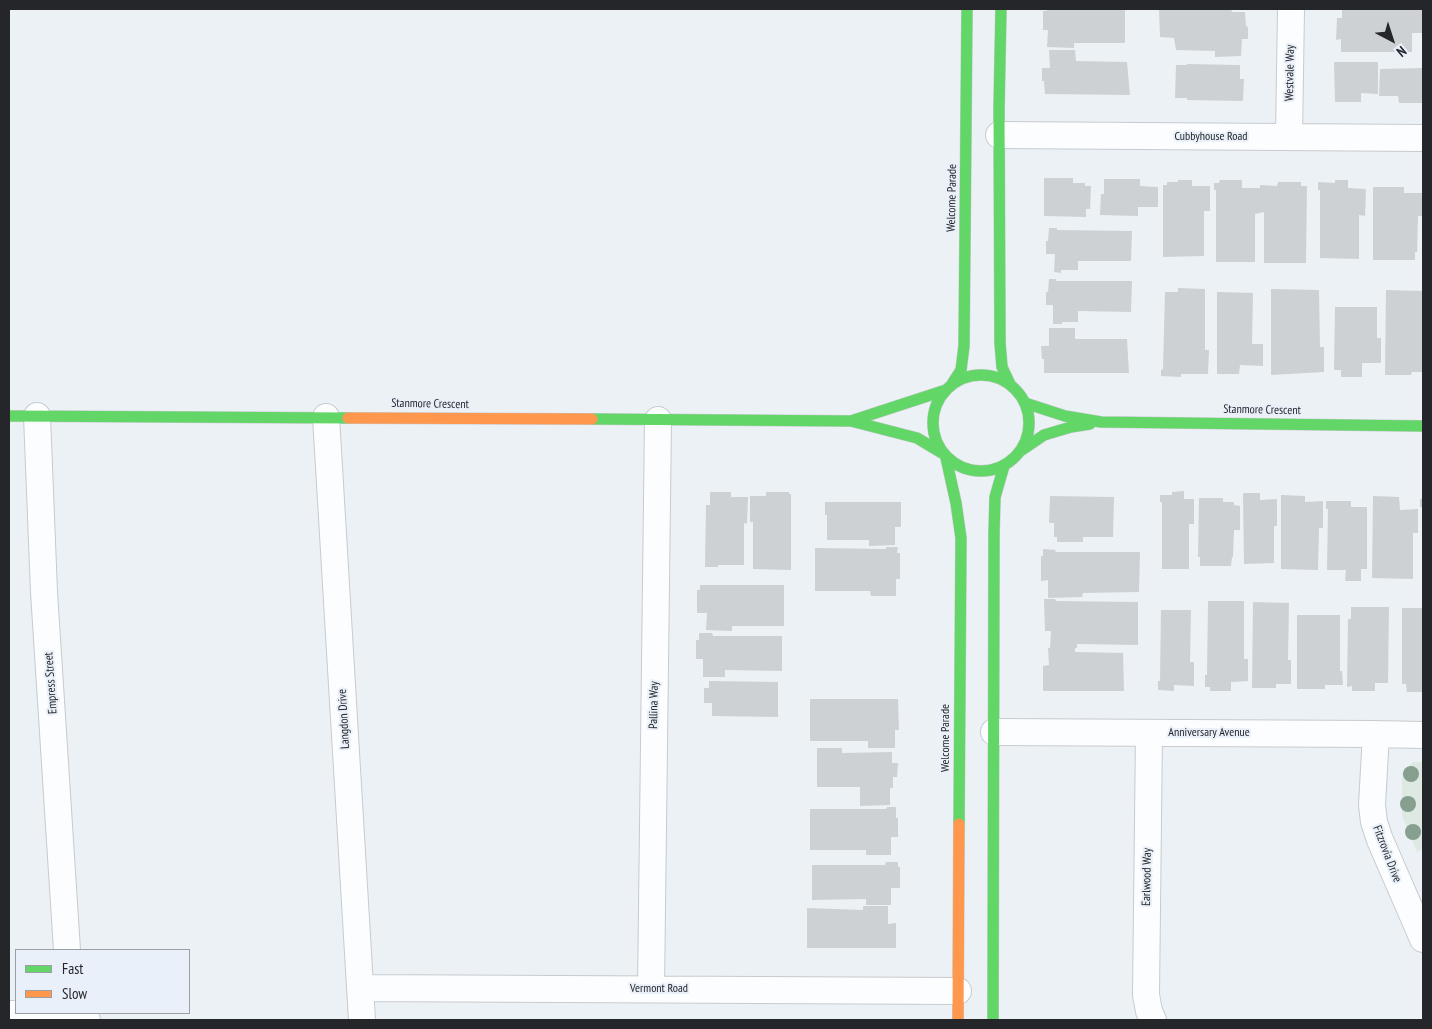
<!DOCTYPE html>
<style>
body{margin:0}
#map{position:relative;width:1432px;height:1029px;overflow:hidden;background:#ecf1f6;font-family:"PT Sans Narrow",sans-serif}
canvas{display:block}
.frame{position:absolute;inset:0;border:10px solid #242629;pointer-events:none}
.legend{position:absolute;left:15px;top:949px;width:175px;height:65px;box-sizing:border-box;background:#e9f0f9;border:1px solid #9a9fa6;margin:0;padding:6px 9px;list-style:none;font-size:15px;color:#242629}
.legend li{display:flex;align-items:center;gap:10px;height:25px}
.legend b{width:25px;border:1px solid #9a9fa6}
.north{position:absolute;left:1367px;top:15px;width:50px;height:50px;-webkit-text-stroke:4px #e9f0f9;paint-order:stroke;rotate:140deg;font-size:14px;font-weight:700;line-height:20px;text-align:center;color:#242629}
.north::after{content:'';display:block;margin:auto;width:18px;height:22px;background:#242629;clip-path:polygon(50% 0,100% 100%,50% 72%,0 100%)}
</style>
<div id="map">
<canvas width="1432" height="1029"></canvas>
<div class="frame"></div>
<ul class="legend">
<li><b style="height:6px;background:#63d668"></b>Fast</li>
<li><b style="height:6px;background:#ff974d"></b>Slow</li>
</ul>
<div class="north">N</div>
</div>
<script>
const c = document.querySelector('canvas').getContext('2d');
c.lineJoin = 'round';
function fillPath(path, color) { c.fillStyle = color; c.fill(path, 'evenodd'); }
function stroke(path, color, width, dash) { c.strokeStyle = color; c.lineWidth = width; c.lineCap = dash ? 'butt' : 'round'; c.setLineDash(dash || []); c.stroke(path); }
function write(font, color, halo, rows, align = 'center') {
  c.font = font + ' "PT Sans Narrow",sans-serif'; c.lineWidth = 4; c.setLineDash([]); c.textBaseline = 'middle'; c.strokeStyle = halo; c.fillStyle = color; for (const [text, x, y, turn = 0] of rows) {
    c.save(); c.translate(x, y); c.rotate((+turn || 0) * Math.PI / 180); c.textAlign = isNaN(turn) ? turn : align; if (halo) c.strokeText(text, 0, 0); c.fillText(text, 0, 0); c.restore();
  }
}
fillPath(new Path2D(`
 M1413,762H1423V849L1417,852L1402,816V773Z`), '#dfe9e4');
fillPath(new Path2D(`
 M1046,9H1125V43H1074V48L1047,47L1048,30H1043V11H1047Z
 M1159,9L1225,10V9H1231L1232,12H1245L1246,26L1248,27V39H1242L1241,56L1215,57V51L1176,50L1174,38L1160,37Z
 M1342,9H1423V33H1412V52H1341V39L1336,40L1337,18H1342Z
 M1049,50H1075L1076,61L1127,62L1130,95L1045,94L1044,81H1042V68H1050Z
 M1334,62H1378V94L1361,93V102H1335Z
 M1187,64L1240,65V79H1244L1243,101L1187,100V98H1175L1176,65H1187Z
 M1423,68V103H1399L1398,96H1379L1380,69Z
 M1044,178H1073V183H1085V186H1091L1090,209H1086V217L1044,216Z
 M1104,179H1140V186L1158,187V207H1138V216L1100,215L1101,194H1104Z
 M1178,180H1192V186H1210V211H1204V256L1163,257V185H1167V182H1178Z
 M1220,180H1242V188H1260V185L1277,186L1278,182H1301V186H1307L1306,263H1264V212L1255,214V262H1216V190H1214V183H1219Z
 M1335,180H1348V188L1366,189L1365,216L1359,215V259L1320,258V190H1318V182L1335,183Z
 M1373,187H1404V193H1423V216H1418L1417,252H1415V260H1373Z
 M1049,228H1057V230L1132,231L1131,261H1078V270H1061V273L1054,272L1055,254H1046V241H1048Z
 M1049,279H1056V281H1132L1131,312L1078,311V322H1062V324H1053V305H1046V292H1048Z
 M1178,288L1205,289V350H1209L1208,374H1181V377L1161,376V370L1163,369L1165,292H1178Z
 M1271,289L1319,290L1320,347H1324V372L1271,375Z
 M1386,290L1423,291V372H1412L1411,375H1385Z
 M1217,292L1253,293L1252,344H1263V366L1240,365L1239,374H1217Z
 M1335,307H1377V338H1381V363H1362V377H1341V370H1334Z
 M1049,328H1075V339H1127L1129,373H1044V359H1042L1041,346H1049Z
 M1184,491V499H1194V524H1189V569H1162V502H1160V495H1172V492Z
 M710,492H731V497H748L747,524L744,523V565H718V567H705L706,505H710Z
 M766,492H789V494H791V570L753,569V522H750V496H766Z
 M1243,493H1260V500L1277,499V526H1274V563L1244,564Z
 M1281,495L1305,496V502L1323,501V528H1319L1318,570L1281,569Z
 M1050,496L1114,497L1113,537H1083V542H1057V537H1054V523H1049Z
 M1373,496L1399,497L1400,510L1418,509V533H1413V579L1372,578Z
 M1199,498H1223V502H1234V505L1240,506V530H1234L1233,557H1232L1231,566H1200V557H1198Z
 M1420,499H1423V507H1420Z
 M1326,501H1351V507H1367V569H1361V581H1345L1346,570H1327L1328,509H1326Z
 M825,502H901V527H895V545L869,546V540H827V515H825Z
 M886,547H898L897,553H900V579H896V596H871L870,591H815V548L886,549Z
 M1043,549L1056,550L1055,552H1140L1139,592L1083,593L1082,597L1048,598V580L1041,581V556H1043Z
 M700,585H784V626H732V631L706,630L707,613H697V590H700Z
 M1044,599H1055L1056,601L1138,602V645L1077,644V648H1075V652L1123,653L1124,691H1043V666L1049,665L1048,648H1050L1051,631H1045Z
 M1208,601H1244V659H1248V681L1231,682V691H1210V687H1205V675H1207Z
 M1253,602L1289,603L1288,660H1291V684H1276V688H1252Z
 M1351,607H1389L1388,683H1375V691H1352V686L1347,687L1348,619H1351Z
 M1402,608H1423V692H1407L1406,684H1402Z
 M1161,610H1191L1190,662H1194V686L1174,685V691L1158,690V681H1160Z
 M1297,615H1340V671H1342L1343,685H1325V689H1297Z
 M699,633H712L713,636H782V671L725,670V677H703V659H696V640H699Z
 M709,681L778,682V717L712,716V703H704V688H709Z
 M810,699H898L899,730H895V748H868V741H810Z
 M817,748H842V753L892,752V763H898L897,777H893V788H890V805L860,806V787H817Z
 M887,807H896V818H898V837H891V855H866V850H810V809H886Z
 M886,862H898V867H900V888H891V905H866V899L812,900V865H885Z
 M863,906H888V924L896,923V948H807V908L863,910Z`), '#cdd1d4');
const street = new Path2D(`
 M999,135L1423,138
 M1289,137L1291,9
 M37,416L44,592L67,950
 M326,417L362,1020
 M994,732L1376,734L1423,735
 M1149,733L1146,995L1149,1011L1153,1020
 M1376,734L1372,805L1374,822L1380,840L1423,939
 M360,988L958,991
 M651,989L658,420
 M9,1014L64,1013L77,1015L87,1020`);
const fast = new Path2D(`
 M1001,9L999,109L1000,343L1002,367L1010,384
 M933 423a48 48 0 1 1 96 0a48 48 0 1 1-96 0Z
 M952,384L961,370L964,346L967,9
 M1025,403L1065,416L1101,422L1423,426
 M9,416L348,418
 M592,419L851,421L917,438L942,453
 M851,421L946,390
 M1022,450L1044,435L1071,427L1090,424
 M946,458L956,503L961,538L959,824
 M993,1020L994,533L995,497L1004,466`);
const slow = new Path2D(`
 M348,418L592,419
 M958,1020L959,824`);
stroke(street, '#c7cbcf', 28);
stroke(fast, '#c7cbcf', 12);
stroke(slow, '#c7cbcf', 12);
stroke(street, '#fcfdfe', 26);
stroke(fast, '#63d668', 11);
stroke(slow, '#ff974d', 11);
c.fillStyle = '#879f8e';
for (const [x, y] of [
 [1411,774],
 [1408,804],
 [1413,832]
]) { c.beginPath(); c.arc(x, y, 8, 0, 2 * Math.PI); c.fill(); }
write('12px', '#242629', '#e9f0f9', [
 ["Westvale Way",1290,73,-89],
 ["Cubbyhouse Road",1211,137],
 ["Welcome Parade",952,198,-89],
 ["Stanmore Crescent",430,404,1],
 ["Stanmore Crescent",1262,410,1],
 ["Empress Street",51,683,-94],
 ["Pallina Way",654,705,-89],
 ["Langdon Drive",344,719,-93],
 ["Anniversary Avenue",1209,733],
 ["Welcome Parade",946,738,-90],
 ["Fitzrovia Drive",1387,854,69],
 ["Earlwood Way",1147,877,-89],
 ["Vermont Road",659,989]
]);
</script>
